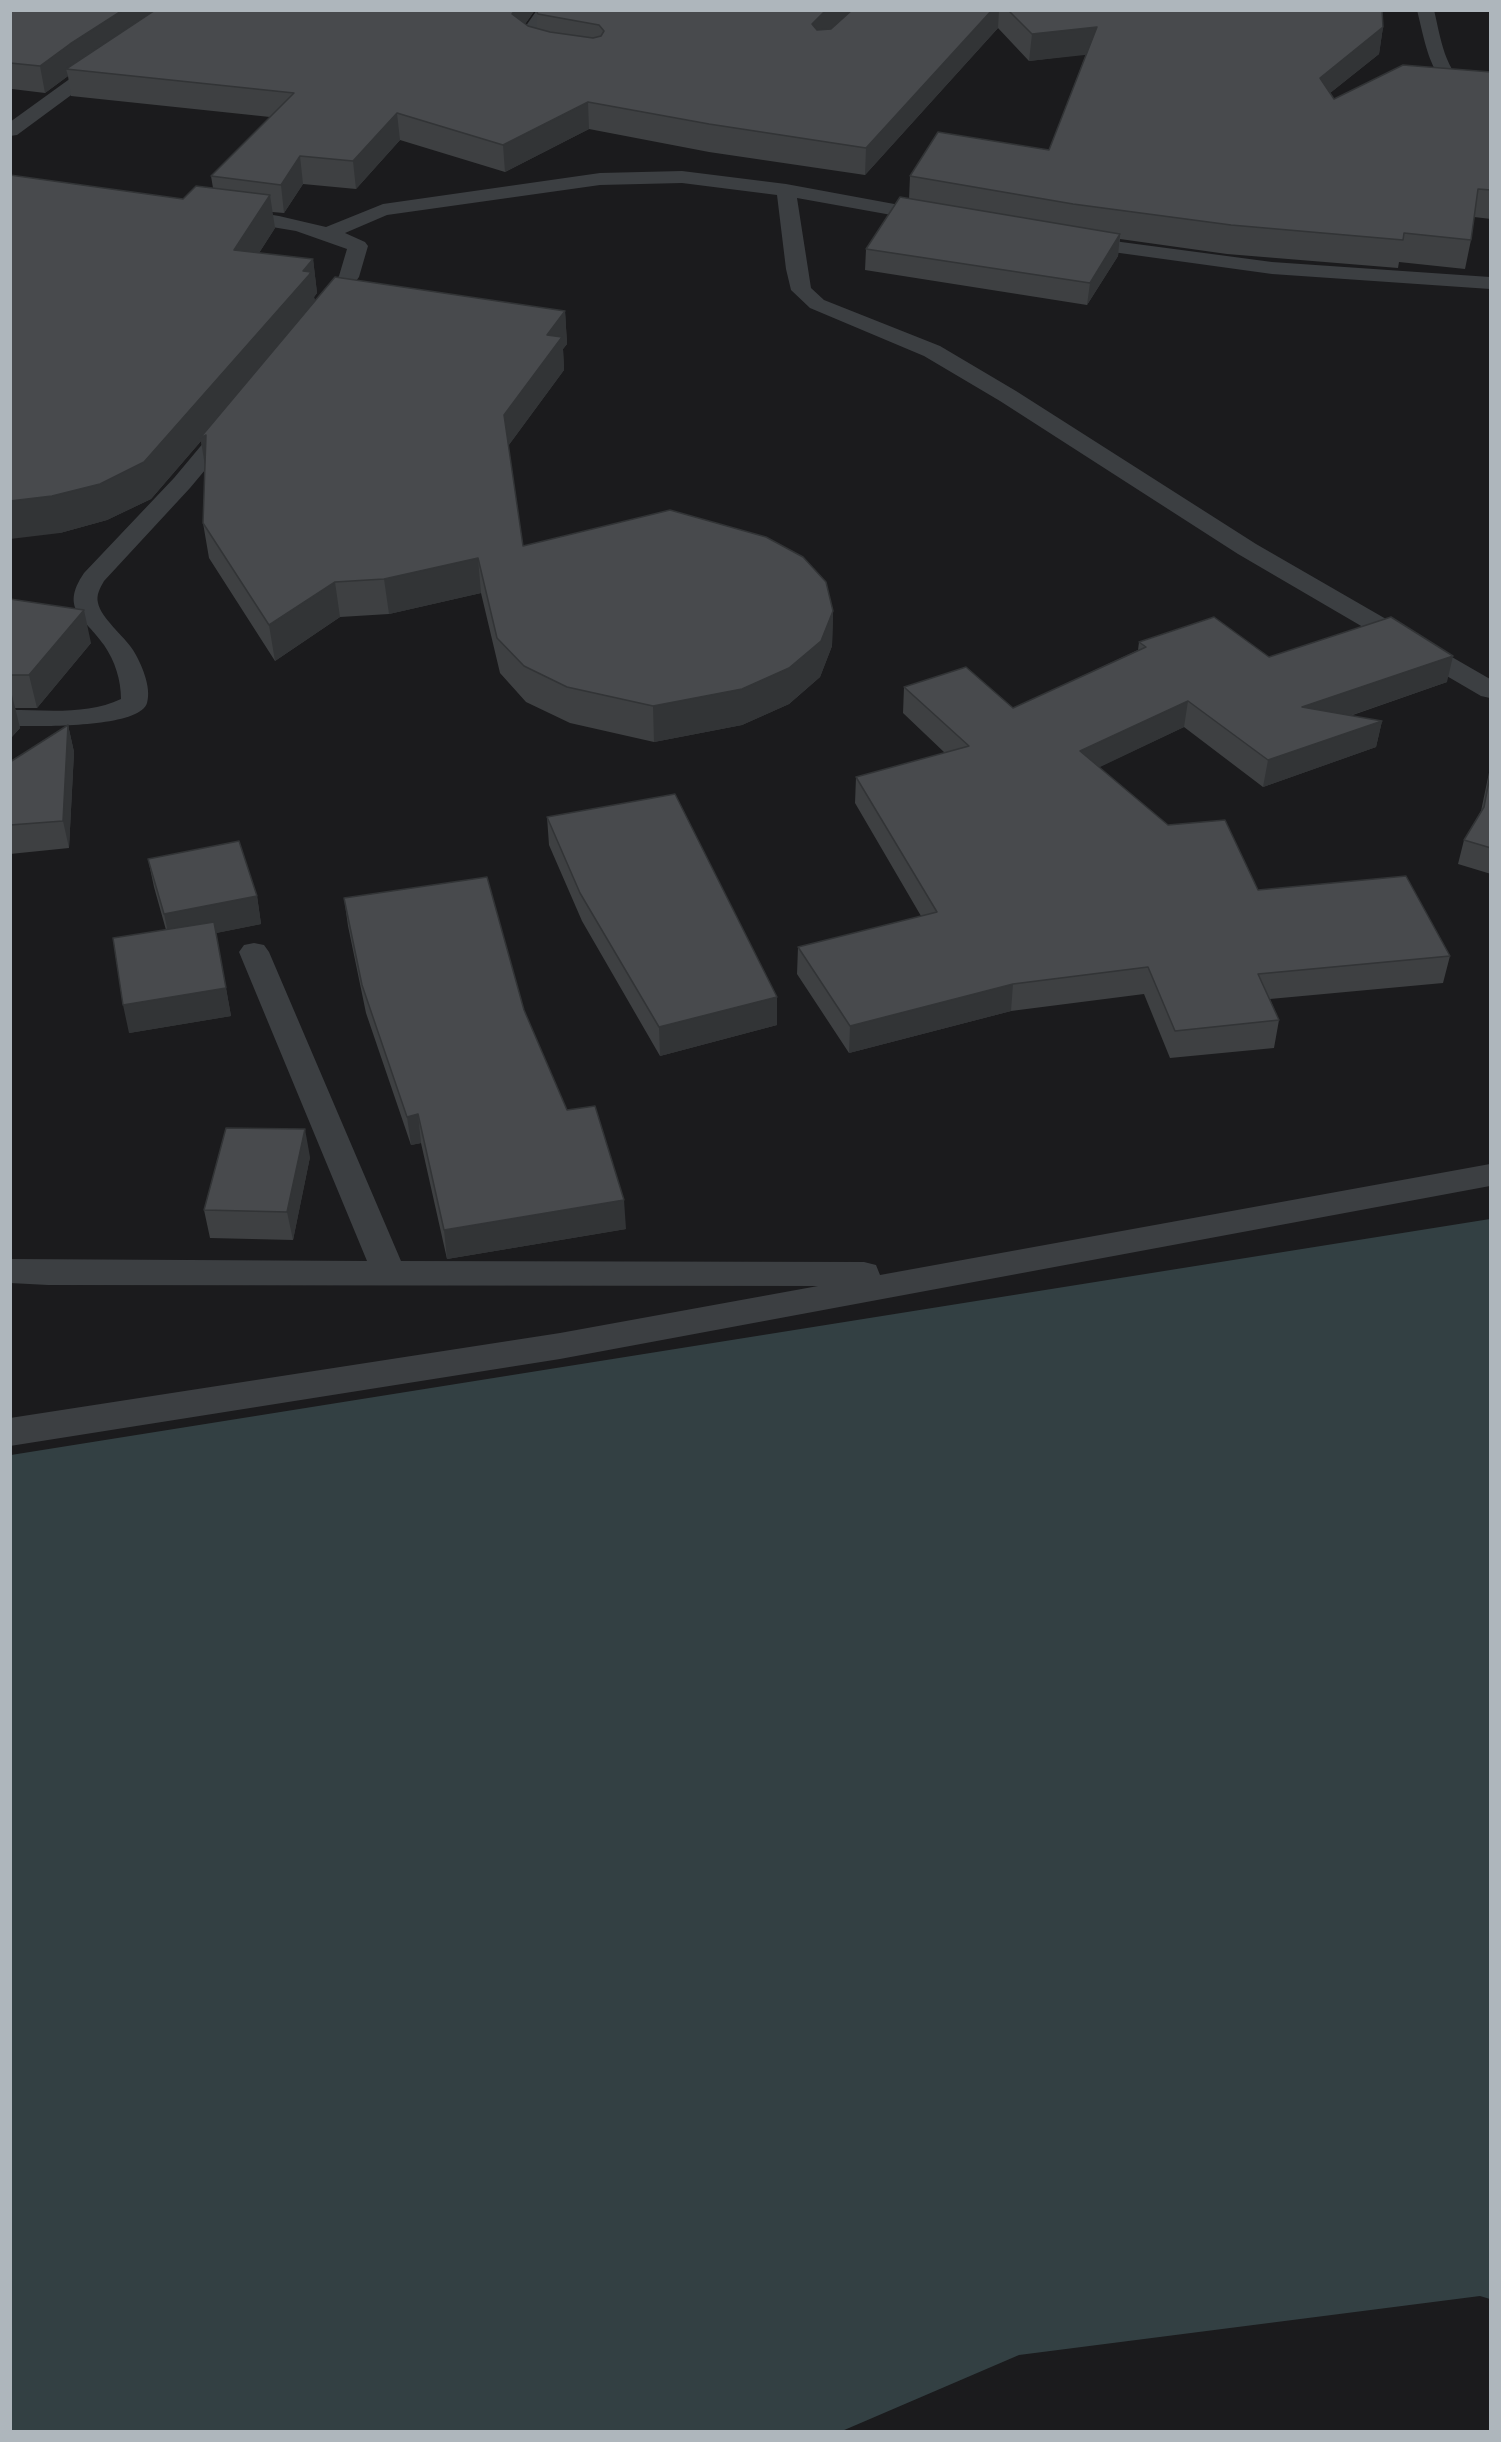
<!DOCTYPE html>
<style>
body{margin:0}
#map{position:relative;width:1501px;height:2442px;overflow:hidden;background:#1b1b1d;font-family:Inter,sans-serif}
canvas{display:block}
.frame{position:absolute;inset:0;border:12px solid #aeb6bc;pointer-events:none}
</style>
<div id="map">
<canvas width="1501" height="2442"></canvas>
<div class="frame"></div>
</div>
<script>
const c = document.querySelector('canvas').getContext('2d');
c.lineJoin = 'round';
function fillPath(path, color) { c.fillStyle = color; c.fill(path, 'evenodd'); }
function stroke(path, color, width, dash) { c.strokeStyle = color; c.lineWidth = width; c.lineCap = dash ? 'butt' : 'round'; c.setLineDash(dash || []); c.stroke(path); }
fillPath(new Path2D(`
 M1490,1219V2299L1480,2296L1019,2355L842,2431H11V1455Z`), '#334043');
fillPath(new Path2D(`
 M537,10H554L535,39L557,46L560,50L557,54C544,57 524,51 516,40Z
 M1417,10H1434C1440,34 1445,77 1471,86C1477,88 1484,88 1490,89V99C1432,96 1429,58 1417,10Z
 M106,56L112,57L115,61L112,65L17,135L10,136V122L100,57Z
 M682,171L786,184L943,213L946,217L943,221L936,223L797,198L811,288L824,300L940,346L1016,391L1256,544L1490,679V698L1481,696L1238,554L1000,401L924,356L810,308L791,290L786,269L777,195L682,183L600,185L387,215L345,233L365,242L368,246L359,277L328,319L321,321L314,319L310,315L339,276L347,249L296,231L230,220L223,218L220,214L223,210L230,208L279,216L326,227L383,204L600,173Z
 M1076,236L1272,262L1490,277V289L1272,274L1069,246L1066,242L1069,238Z
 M233,415L241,417L244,422L241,427L190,488L104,581C100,588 96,595 98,603C101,618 124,636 133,650C141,663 152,687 147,703C139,729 34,726 10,726V710C47,710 88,715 121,699C121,680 115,661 104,645C85,617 59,610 84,573L174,478L225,417Z
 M254,943L264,945L269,952L401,1261L864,1262L876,1265L880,1275L1490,1164V1186L560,1359L10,1446V1418L560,1333L818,1286L48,1285L10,1283V1259L367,1261L239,952L244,945Z`), '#3c3f42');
fillPath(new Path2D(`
 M10,10H535L525,24L528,26L537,28V12L538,10H1382L1383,27L1379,54L1330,93L1334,99L1491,72V219L1474,217L1471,240L1465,269L1399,262L1398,268L1227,254L1120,239L1118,256L1087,305L865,270L866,249L909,199L910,176L1049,150L1086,54L1029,61L998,28L865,175L709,152L589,129L505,172L400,140L356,189L303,184L284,213L272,212L275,228L259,253L313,259L317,293L314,297L315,301L565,311L567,344L563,349L564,370L508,446L523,546L833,611L832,646L820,677L789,704L742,725L654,742L570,723L526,702L500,673L481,593L389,614L340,617L275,661L209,558L203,523L205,465L201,441L151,499L107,520L60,533L183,199L213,188L211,176L270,117L71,96L68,76L45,93L12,89L10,91Z
 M10,599L91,643L37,708H15L20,728L10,739Z
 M1139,642L1269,657L1447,682L1350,716L1382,721L1376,747L1263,787L1184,727L1099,767L1168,825L1258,890L1450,956L1443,983L1270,999L1279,1020L1274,1048L1170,1058L1144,994L1011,1011L849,1053L797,974L798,947L921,916L855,803L856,777L945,753L903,713L904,687L1013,708L1138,650Z
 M68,725L74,752L69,848L10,854V762Z
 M1491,763V874L1458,864L1464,840L1481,811Z
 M547,817L777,1025L660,1056L582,921L549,845Z
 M148,859L257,896L261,924L216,933L231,1016L129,1033L166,930L154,887Z
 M344,898L524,1010L567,1110L626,1229L447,1259L421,1143L411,1145L366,1013L348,926Z
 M310,1157L293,1240L210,1238L204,1210Z`), '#3e4042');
fillPath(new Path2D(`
 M123,10H168L66,69L68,76L45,93L40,66L70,44Z
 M515,10H535L514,40L512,14Z
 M826,10H853L812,50V24Z
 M992,10H999L998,28L865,175L866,148Z
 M1097,27L1094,54L1029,61L1032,34Z
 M1383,27L1379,54L1315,105L1320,78Z
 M588,102L589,129L505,172L503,145Z
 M397,113L400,140L356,189L353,161Z
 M300,156L303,184L284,213L281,185Z
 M270,195L275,228L239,284L234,250Z
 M1120,234L1118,256L1087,305L1090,283Z
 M313,259L317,293L314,297L316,306L206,472L201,441L151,499L107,520L60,533L10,539V501L303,271Z
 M565,311L567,344L563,349L564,370L506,449L504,415L547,335Z
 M478,558L481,593L389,614L384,579Z
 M335,582L340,617L275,661L269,625Z
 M84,610L91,643L37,708L29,675Z
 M833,611L832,646L820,677L789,704L742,725L654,742L653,706Z
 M1453,656L1447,682L1297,734L1302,707Z
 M12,695L20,728L10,739V696Z
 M1188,701L1184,727L1077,778L1080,751Z
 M1382,721L1376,747L1263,787L1268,760Z
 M68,725L74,752L69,848L63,821Z
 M257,896L261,924L216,933L231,1016L129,1033L123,1005L170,942L164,914Z
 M1013,984L1011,1011L849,1053L850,1026Z
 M777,997V1025L660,1056L659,1027Z
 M418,1114L421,1143L411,1145L407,1117Z
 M305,1129L310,1157L293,1240L287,1212Z
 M624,1200L626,1229L447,1259L444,1230Z`), '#323436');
const building = new Path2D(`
 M10,10H123L70,44L40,66L10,63Z
 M155,10H515L512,14L528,26L550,32L593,38L601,36L604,31L599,25L538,14L537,12L538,10H826L812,24L817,30L831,29L852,10H992L866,148L709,124L588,102L503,145L397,113L353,161L300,156L281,185L211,176L294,93L66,69Z
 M1008,10H1382L1383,27L1320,78L1334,99L1403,65L1491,72V190L1478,189L1471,240L1404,233L1403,240L1231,225L1073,204L910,176L938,132L1049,150L1097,27L1032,34Z
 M10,175L183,199L196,186L270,195L234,250L313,259L303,271L311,272L309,275L144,462L100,484L52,496L10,501Z
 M900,197L1120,234L1090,283L866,249Z
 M335,277L565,311L547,335L562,337L504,415L523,546L670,510L766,537L803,557L826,582L833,611L821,641L789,668L742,689L653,706L567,687L524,666L497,638L478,558L384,579L335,582L269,625L203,523L206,435L200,438Z
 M10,599L84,610L29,675H10Z
 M1214,617L1269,657L1391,617L1453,656L1302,707L1382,721L1268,760L1188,701L1080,751L1168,825L1225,820L1258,890L1406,876L1450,956L1258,974L1279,1020L1175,1031L1148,967L1013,984L850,1026L798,947L937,912L856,777L969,746L904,687L966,667L1013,708L1146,647L1139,642Z
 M68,725L63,821L10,825V762Z
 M1491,770V848L1464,840L1484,807Z
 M675,794L777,997L659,1027L580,893L547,817Z
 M239,841L257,896L164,914L148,859Z
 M487,877L524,1010L567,1110L595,1106L624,1200L444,1230L418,1114L407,1117L362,985L344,898Z
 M214,922L226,988L123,1005L113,938Z
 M226,1128L305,1129L287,1212L204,1210Z`);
fillPath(building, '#484a4d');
stroke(building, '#323436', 1.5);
</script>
